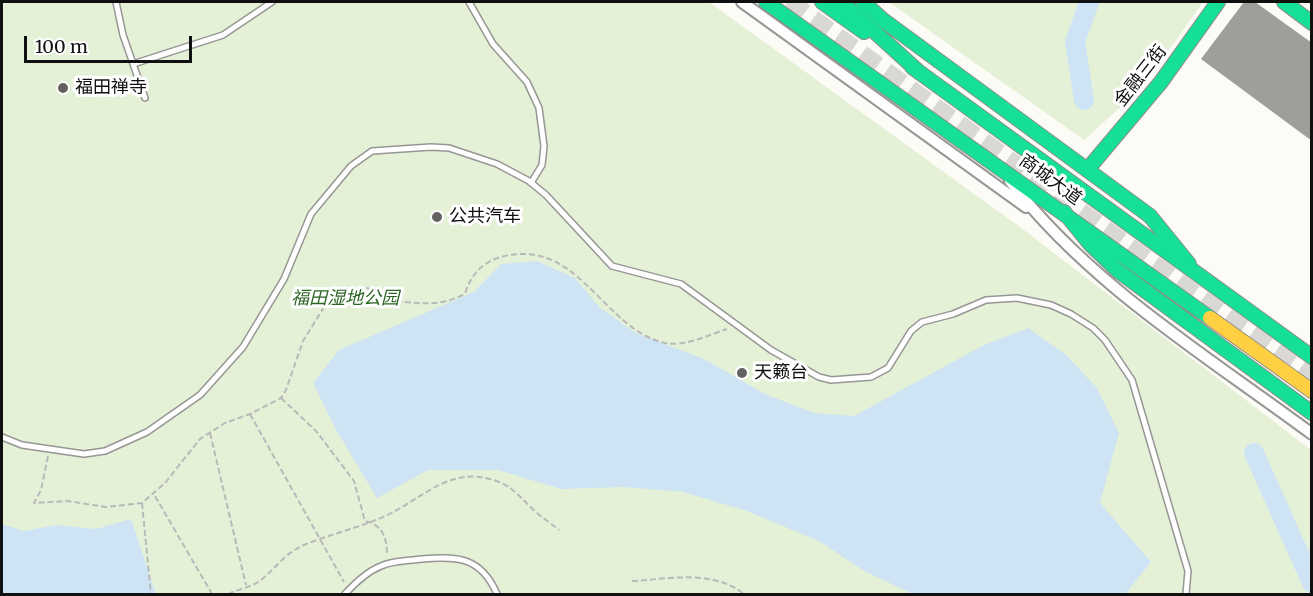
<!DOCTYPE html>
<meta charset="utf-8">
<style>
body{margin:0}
#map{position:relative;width:1313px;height:596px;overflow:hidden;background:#fcfbf6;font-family:Merriweather,serif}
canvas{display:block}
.frame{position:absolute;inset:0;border:3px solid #101010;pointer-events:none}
.scale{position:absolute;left:24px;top:36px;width:168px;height:27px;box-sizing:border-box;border:3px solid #101010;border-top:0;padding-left:8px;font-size:18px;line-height:21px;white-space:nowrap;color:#101010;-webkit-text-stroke:4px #fff;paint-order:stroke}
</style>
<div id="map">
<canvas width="1313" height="596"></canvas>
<div class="frame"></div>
<div class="scale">100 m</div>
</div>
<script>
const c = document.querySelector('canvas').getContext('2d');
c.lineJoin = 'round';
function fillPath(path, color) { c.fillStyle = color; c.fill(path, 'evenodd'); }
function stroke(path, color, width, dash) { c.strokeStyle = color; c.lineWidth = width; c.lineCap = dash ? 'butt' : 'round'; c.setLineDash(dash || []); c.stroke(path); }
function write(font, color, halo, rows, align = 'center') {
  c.font = font + ' Merriweather,"Noto Sans SC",serif'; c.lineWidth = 6; c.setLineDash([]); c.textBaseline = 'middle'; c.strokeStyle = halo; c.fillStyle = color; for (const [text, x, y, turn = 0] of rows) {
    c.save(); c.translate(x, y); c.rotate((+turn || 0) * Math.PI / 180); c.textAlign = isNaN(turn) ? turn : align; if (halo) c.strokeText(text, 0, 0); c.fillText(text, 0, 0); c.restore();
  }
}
fillPath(new Path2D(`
 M2,2H709L1024,230L1311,450V594H2Z
 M889,2H1203L1143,87L1084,140Z`), '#e4f1d7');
fillPath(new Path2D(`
 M537,261L575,278L600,308L636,333L704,359L765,394L814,413L854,416L982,346L1028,328L1065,354L1097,388L1119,433L1100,503L1151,562L1126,593L1122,594H913L866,572L819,541L747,511L683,492L624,487L561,489L498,470H428L377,498L335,428L313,383L339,350L474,292L501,264Z
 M131,519L156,594H2V524L24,531L57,525L96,529Z`), '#cee4f4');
stroke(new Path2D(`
 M1084,100L1075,42L1089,2
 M1254,453L1312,583`), '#cee4f4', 20);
fillPath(new Path2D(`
 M1244,2H1255L1312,43V141L1201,59Z`), '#a09e9b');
stroke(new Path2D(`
 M788,2L1312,379`), '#d9d8d4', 20, [20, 10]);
const lane = new Path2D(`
 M116,2L123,35L145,98
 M469,2L493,44L527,82L539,108L544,146L542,165L531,183
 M133,64L223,35L272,2
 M2,437L22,445L84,454L105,451L147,432L200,395L243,347L284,279L311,214L351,166L372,151L431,147L449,148L497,164L529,181L546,195L612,266L681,284L771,350L819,377L831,380L871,377L888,368L911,331L922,322L953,314L986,300L1017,298L1051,305L1071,314L1093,328L1105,340L1132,380L1188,571L1186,594
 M345,594C355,583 366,572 381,566C394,560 407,561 422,559C458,556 481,557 497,594`);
const street = new Path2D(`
 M742,2L1026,207
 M1010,181C1090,285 1207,356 1312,434`);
const fast = new Path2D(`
 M766,2L1210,318
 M822,2L864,32
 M842,2L920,73
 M863,2L883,20L1150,216L1189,264
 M1284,2L1312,23
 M912,67L1312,357
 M1087,170L1161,82L1218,2
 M1064,212L1090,244L1117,270L1312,413`);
const slow = new Path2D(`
 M1210,318L1312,391`);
stroke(lane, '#969694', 8);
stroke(street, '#969694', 14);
stroke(fast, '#8d8c8a', 16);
stroke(slow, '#8d8c8a', 16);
stroke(new Path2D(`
 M281,398L316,431L354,481L365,521C383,525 387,538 387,555
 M250,414L344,582
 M210,433L246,585
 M48,456L41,490L34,503L67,501L106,507L142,503L165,483L200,439L225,423L250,414L281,398L286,390L303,341L326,304L343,291L368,288L379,302C413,299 431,311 465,294C470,276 482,262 501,257C579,236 602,329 665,343C684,347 709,335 727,329
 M155,496L212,594
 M142,503L151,594
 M632,581C670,579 712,569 744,594
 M228,594C239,589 252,587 261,580C276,568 285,553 304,545C330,534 359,528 385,516C423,499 451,463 499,482C516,489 524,502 537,513C544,519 552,524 559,530`), '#b9b9b8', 2, [6, 3]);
stroke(lane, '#fffefe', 5);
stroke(street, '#fffefe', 10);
stroke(fast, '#16e098', 14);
stroke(slow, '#ffcf43', 14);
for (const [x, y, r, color] of [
 [63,88,6,"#636260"],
 [437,217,6,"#636260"],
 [742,373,6,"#636260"]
]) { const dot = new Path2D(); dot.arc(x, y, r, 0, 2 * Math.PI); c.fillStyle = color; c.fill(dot); stroke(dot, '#fff', 2); }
write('18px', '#101010', '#fff', [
 ["金融三街",1141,76,-52],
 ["商城大道",1050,180,36]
]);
write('18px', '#101010', '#fff', [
 ["福田禅寺",75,88],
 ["公共汽车",449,217],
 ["天籁台",754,373]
], 'left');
write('italic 18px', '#2c6523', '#fff', [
 ["福田湿地公园",345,299]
]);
</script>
